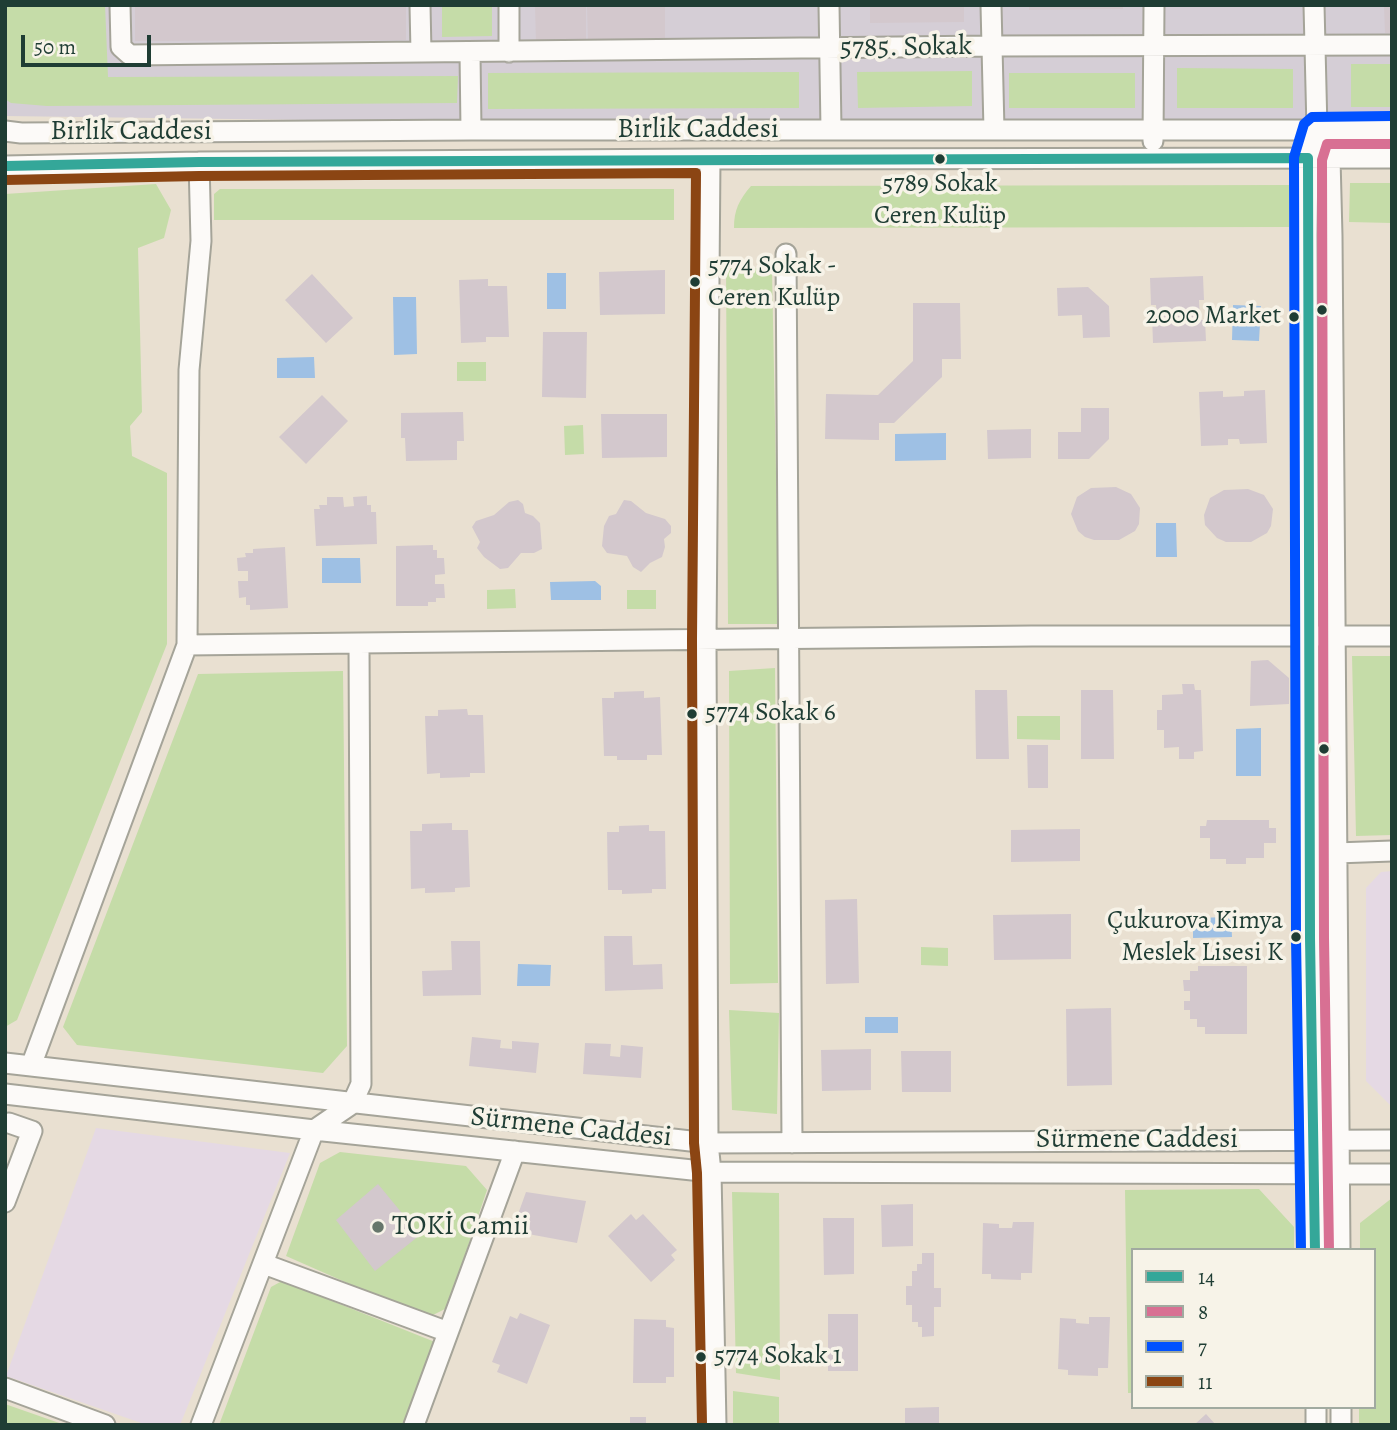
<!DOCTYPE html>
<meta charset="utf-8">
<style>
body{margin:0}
#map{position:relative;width:1397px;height:1430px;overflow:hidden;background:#e9e0d1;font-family:Alegreya,serif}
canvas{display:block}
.frame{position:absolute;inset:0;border:7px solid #1f3d34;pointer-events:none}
.legend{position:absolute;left:1131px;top:1248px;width:245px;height:161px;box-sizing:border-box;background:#f7f3e8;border:2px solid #a1aaa0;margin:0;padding:9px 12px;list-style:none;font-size:21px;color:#1f3d34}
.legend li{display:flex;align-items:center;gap:14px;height:35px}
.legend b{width:35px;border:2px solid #a1aaa0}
.scale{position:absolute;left:21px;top:35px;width:130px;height:32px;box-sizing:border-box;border:4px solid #1f3d34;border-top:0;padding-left:9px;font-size:21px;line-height:24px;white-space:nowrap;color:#1f3d34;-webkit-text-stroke:5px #f7f3e8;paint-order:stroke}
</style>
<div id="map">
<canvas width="1397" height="1430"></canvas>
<div class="frame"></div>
<ul class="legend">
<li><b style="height:9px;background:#34a799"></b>14</li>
<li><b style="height:9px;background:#d87093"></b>8</li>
<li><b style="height:9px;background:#0051ff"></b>7</li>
<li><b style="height:9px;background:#8b4513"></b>11</li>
</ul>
<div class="scale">50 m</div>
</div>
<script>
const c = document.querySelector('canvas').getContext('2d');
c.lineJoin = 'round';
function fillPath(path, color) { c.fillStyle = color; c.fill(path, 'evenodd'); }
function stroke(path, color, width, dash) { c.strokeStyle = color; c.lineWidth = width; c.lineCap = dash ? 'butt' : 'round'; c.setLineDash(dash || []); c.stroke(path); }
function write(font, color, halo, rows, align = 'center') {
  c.font = font + ' Alegreya,serif'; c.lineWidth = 7; c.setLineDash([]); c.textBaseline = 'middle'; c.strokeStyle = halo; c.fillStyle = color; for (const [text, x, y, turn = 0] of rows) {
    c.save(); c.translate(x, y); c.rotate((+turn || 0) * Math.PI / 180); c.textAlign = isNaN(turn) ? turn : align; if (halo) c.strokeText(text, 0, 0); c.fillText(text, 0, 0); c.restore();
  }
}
fillPath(new Path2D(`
 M1392,871V1107L1366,1081V888L1381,872Z
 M96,1128L290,1153L180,1425H147L6,1376Z`), '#e5d9e4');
fillPath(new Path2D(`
 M5,5H1392V138L989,129L5,116Z`), '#d5ced6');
fillPath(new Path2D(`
 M5,5H105L108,77L458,76L457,103L47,106L11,103L5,99Z
 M442,5H492V36L442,37Z
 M1351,64H1392V107H1351Z
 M1177,68L1293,69V108H1177Z
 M972,71V106L858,108L857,72Z
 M799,72V108L488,109V73Z
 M1009,73H1135V108H1009Z
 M1350,183H1392V223L1349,222Z
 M156,184L171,210L164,238L138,248L142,412L130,426L132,456L167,473V644L17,1020L5,1027V194Z
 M1289,185V227L734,228C734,210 739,200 751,186Z
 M220,189H674V220H214V194Z
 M726,265L772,270L779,624H728Z
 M457,362H486V381H457Z
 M583,425L584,454L565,455L564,426Z
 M515,589L516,608L487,609V590Z
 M627,590H656V609H627Z
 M1352,656H1392V835L1356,836Z
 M775,668L778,983L730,984L729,671Z
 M343,671L347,1046L323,1073L77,1045L63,1027L198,674Z
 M1017,716H1060V740L1017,739Z
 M921,947L948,948V966L921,965Z
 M729,1010L779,1013L777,1114L732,1110Z
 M340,1152L466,1166L487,1190L447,1308L427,1318L286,1256L320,1163Z
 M1259,1189L1294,1227V1250H1133V1393H1128L1125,1190Z
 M732,1192L779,1193L780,1380L736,1373Z
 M1392,1198V1425H1359V1407H1374V1250H1360V1223Z
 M282,1281L435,1342L405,1425H219L271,1287Z
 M733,1391L779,1397V1425H733Z
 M5,1404L65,1425H5Z`), '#c5dca8');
fillPath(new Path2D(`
 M547,273H566V309H547Z
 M393,297H416L417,354L394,355Z
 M1233,305L1261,306L1259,341L1232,340Z
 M314,357L315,378H277V358Z
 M946,433V460L895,461V434Z
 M1176,523L1177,557H1156V523Z
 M322,558H360L361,583H322Z
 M595,581L601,586V600H551L550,582Z
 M1261,728V776H1236V729Z
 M1231,917L1232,937L1193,938V918Z
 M518,964L551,965L550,986H517Z
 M865,1017H898V1033H865Z`), '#9ec0e4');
fillPath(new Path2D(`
 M135,5H406V40L135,41Z
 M535,5H586V43H536Z
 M587,5H665V40L588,41Z
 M870,5H964V22L870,23Z
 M1029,5H1123V9L1029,10Z
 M1384,5H1392V33H1385Z
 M665,270V314L600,315L599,272Z
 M312,274L353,318L326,343L285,300Z
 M1203,276L1204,300H1199L1200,320H1205L1206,341L1153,343L1152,316H1157L1156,305H1151L1150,278Z
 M488,279V286H507L509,337H486V342L461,343L459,280Z
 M1088,287L1109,306L1110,337L1083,338L1082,315L1058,316L1057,288Z
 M913,303H960L961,359H942V377L894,423H879V440L825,439L826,394L878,395L913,361Z
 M543,332H587L586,398L542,397Z
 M1265,390L1267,443L1240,444L1239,439H1228V445L1201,446L1199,392L1223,391V397L1244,396V391Z
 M322,395L348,421L306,464L279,437Z
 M1081,408H1109V439L1089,459H1058V432H1081Z
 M463,412L464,441H457V460L406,461L405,438H401V413Z
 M601,414H667V457L602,458Z
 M1031,429V458L988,459L987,430Z
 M1116,487L1131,494L1140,508L1139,524L1135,531L1119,540H1094L1085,537L1078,531L1071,514L1077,497L1091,488Z
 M1248,489L1264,495L1273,509L1271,526L1267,533L1251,542H1226L1217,538L1205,525L1204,515L1210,498L1224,490Z
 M367,496V505H371V512H376L377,544L316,546L314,509H320L319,505H327V497H343L344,507L354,506L353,497Z
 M518,500L523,504L525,513L533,516L540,523L542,549L534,553H521L508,568L500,569L484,557L477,548L480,542L472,527L476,521L494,515L509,502Z
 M624,500L631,501L646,513L665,519L671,526V533L664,539L665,547L662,557L650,563L641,572L633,567L627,556L607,553L602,546L604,526L609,516L616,514Z
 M433,545V550H437V558H444L445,574L435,575V584H444L445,598H436V602H428V606H396V546Z
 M285,547L288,608L250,610V605H246V597L239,598L238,581H248V571H238L237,558L246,557L245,553H253V549Z
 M1268,660L1289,678V704L1250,706L1251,661Z
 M1182,684H1194L1195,690H1201L1203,751L1194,752V759H1179V747L1164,748V730H1157V710H1162V695L1183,694Z
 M975,690H1007L1009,759H976Z
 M1081,690H1113L1114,759H1081Z
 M644,691V698L660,697L662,755H647V760H617V756H604L602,698H614V692Z
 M467,709L468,715H483L485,773H470V777L440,778V773L427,774L425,716H438V710Z
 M1027,745H1048V788H1028Z
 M1207,820H1269V828H1276V843H1264V858H1246V864H1226V859H1210V838H1200V826H1206Z
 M452,823V830H468L470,887L455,888V892L425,893V888L411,889L410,831H422V824Z
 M649,825V831H665L666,889H652V893L622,894V890H608L607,832H619V826Z
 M1080,829V861L1011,862V830Z
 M857,899L859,983L826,984L825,900Z
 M1071,914V959L994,960L993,915Z
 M604,936H632L633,965L662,964L663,989L605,991Z
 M451,941H480L481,995L423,996L422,971L452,970Z
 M1198,966H1247V1034H1205V1027H1197V1019H1190V1010H1184V1001H1190V991H1184L1183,980H1190V971H1198Z
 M1111,1008L1112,1085L1067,1086L1066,1009Z
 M472,1037L501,1040L500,1048L512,1049V1041L539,1043L536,1073L469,1066Z
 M585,1043L611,1044L610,1056L620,1057L621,1045L643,1047L641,1078L583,1074Z
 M871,1049V1090L822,1091L821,1050Z
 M901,1051H951V1092H902Z
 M378,1184L420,1235L375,1271L336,1220Z
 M526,1192L586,1201L577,1243L512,1231Z
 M913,1204V1246L882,1247L881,1205Z
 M631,1214L636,1220L643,1214L677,1250L671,1255L675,1260L651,1282L608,1236Z
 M823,1218H854V1274L824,1275Z
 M1013,1222H1034L1032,1273H1021V1280L991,1279V1274H982L983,1223L999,1224V1228H1012Z
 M922,1253H934V1288H941V1307H934V1336L922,1337V1327H918V1322H912V1305H906V1286H912V1271H917V1264H922Z
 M520,1313L550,1325L527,1384L497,1372L500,1365L492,1362L510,1316L517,1319Z
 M828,1314H858V1371H828Z
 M1089,1317H1110L1108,1368H1098V1376L1068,1375V1370L1058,1369L1060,1318L1076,1319V1323L1089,1324Z
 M634,1319L666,1320V1327L674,1328V1377H666V1383H633Z
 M939,1407V1425H905V1408Z
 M1206,1414L1216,1425H1194Z
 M630,1417H646V1425H630Z`), '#d3c8cd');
const minor = new Path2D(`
 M120,5L121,47L130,55L421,52L420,5
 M509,5V52
 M829,5L831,129
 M991,5L994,130
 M1314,5L1317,130L1308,158L1307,235L1310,938L1315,1250
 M421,52L991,46L1392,45
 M470,53L471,130
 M5,131L21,133L471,130H1392
 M1153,141L1154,5
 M1325,147L1330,158L1332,236L1340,1250
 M710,159L706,639L708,1143L711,1172L716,1425
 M199,162L201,241L189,370L187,645L359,643
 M5,166L199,162L710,159L1392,158
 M786,254L792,1143
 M1336,853L1392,851
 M5,1063L708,1143L1392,1140
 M31,1066L187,645
 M5,1094L314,1130L711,1172L1392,1174
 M5,1202L32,1131L9,1123
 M264,1264L448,1332
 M5,1388L105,1425
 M1341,1407V1425
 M201,1425L314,1130L352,1104L361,1084L359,643L1032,636H1392
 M414,1425L515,1151
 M1316,1425V1407`);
stroke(minor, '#a5a499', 23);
stroke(minor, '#fcfaf8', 19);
stroke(new Path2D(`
 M5,166L199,162L1308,158L1310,938L1315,1250`), '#34a799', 10);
stroke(new Path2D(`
 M1329,1250L1324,938L1322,160L1327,144H1392`), '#d87093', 10);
stroke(new Path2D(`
 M1301,1250L1296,938L1294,157L1304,124L1312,117L1392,116`), '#0051ff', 10);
stroke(new Path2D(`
 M5,180L199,176L696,173L692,639L694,1143L697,1173L702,1425`), '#8b4513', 10);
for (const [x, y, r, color] of [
 [940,159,6,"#1f3d34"],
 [695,282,6,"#1f3d34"],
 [1322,310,6,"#1f3d34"],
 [1294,317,6,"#1f3d34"],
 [692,714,6,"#1f3d34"],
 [1324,749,6,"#1f3d34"],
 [1296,937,6,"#1f3d34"],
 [378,1227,7,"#66766b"],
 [701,1357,6,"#1f3d34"]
]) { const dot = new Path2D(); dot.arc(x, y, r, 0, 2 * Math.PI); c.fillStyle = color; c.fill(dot); stroke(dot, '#f7f3e8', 2.5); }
write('26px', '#1f3d34', '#f7f3e8', [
 ["5789 Sokak",940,185,"center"],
 ["Ceren Kulüp",940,217,"center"],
 ["5774 Sokak -",708,267],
 ["Ceren Kulüp",708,299],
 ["2000 Market",1281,317,"right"],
 ["5774 Sokak 6",705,714],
 ["Çukurova Kimya",1283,922,"right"],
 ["Meslek Lisesi K",1283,954,"right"],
 ["5774 Sokak 1",714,1357]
], 'left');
write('28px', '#1f3d34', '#f7f3e8', [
 ["5785. Sokak",906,48,-1],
 ["Birlik Caddesi",698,130],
 ["Birlik Caddesi",131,132],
 ["Sürmene Caddesi",571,1128,6],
 ["Sürmene Caddesi",1137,1140]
]);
write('28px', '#1f3d34', '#f7f3e8', [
 ["TOKİ Camii",392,1227]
], 'left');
</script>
